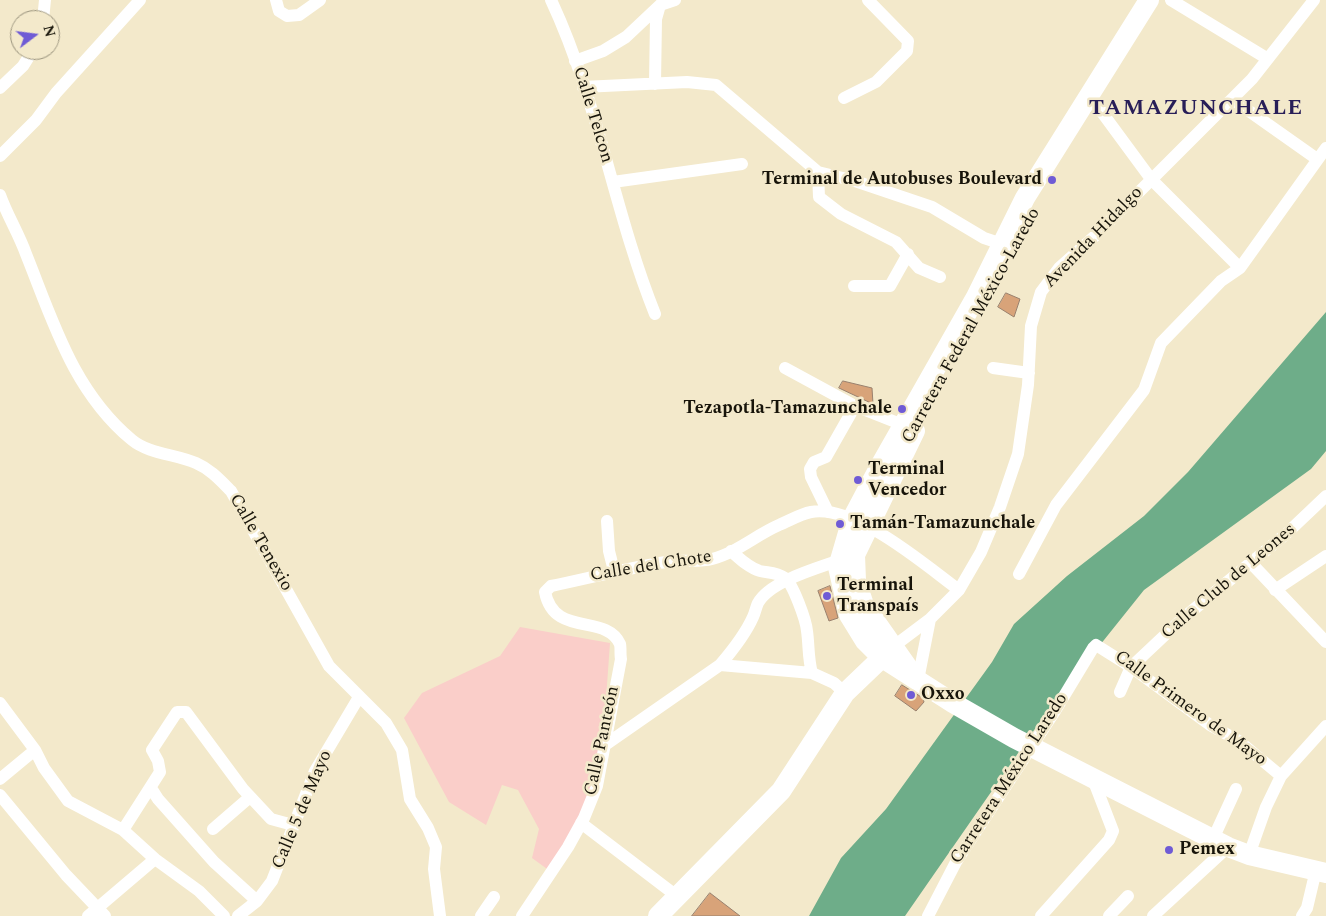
<!DOCTYPE html>
<meta charset="utf-8">
<style>
body{margin:0}
#map{position:relative;width:1326px;height:916px;overflow:hidden;background:#f3e9cb;font-family:Spectral,serif}
canvas{display:block}
.north{position:absolute;left:10px;top:10px;width:50px;height:50px;box-sizing:border-box;background:#f3e9cb;border:1px solid #9b947e;border-radius:50%;rotate:75deg;font-size:14px;font-weight:700;line-height:20px;text-align:center;color:#17140a}
.north::after{content:'';display:block;margin:auto;width:18px;height:22px;background:#6f5bd5;clip-path:polygon(50% 0,100% 100%,50% 72%,0 100%)}
</style>
<div id="map">
<canvas width="1326" height="916"></canvas>
<div class="north">N</div>
</div>
<script>
const c = document.querySelector('canvas').getContext('2d');
c.lineJoin = 'round';
function fillPath(path, color) { c.fillStyle = color; c.fill(path, 'evenodd'); }
function stroke(path, color, width, dash) { c.strokeStyle = color; c.lineWidth = width; c.lineCap = dash ? 'butt' : 'round'; c.setLineDash(dash || []); c.stroke(path); }
function write(font, color, halo, rows, align = 'center') {
  c.font = font + ' Spectral,serif'; c.lineWidth = 5; c.setLineDash([]); c.textBaseline = 'middle'; c.strokeStyle = halo; c.fillStyle = color; for (const [text, x, y, turn = 0] of rows) {
    c.save(); c.translate(x, y); c.rotate((+turn || 0) * Math.PI / 180); c.textAlign = isNaN(turn) ? turn : align; if (halo) c.strokeText(text, 0, 0); c.fillText(text, 0, 0); c.restore();
  }
}
fillPath(new Path2D(`
 M520,627L610,643L601,769L554,874L532,858L539,829L518,790L502,785L486,825L449,802L404,718L422,693L500,656Z`), '#facec9');
fillPath(new Path2D(`
 M1326,312V451L1311,469L1144,590L1048,710L905,916H809L841,858L886,809L992,662L1014,624L1067,576L1144,516L1188,472Z`), '#6ead89');
const building = new Path2D(`
 M1006,293L1020,299L1014,317L998,307Z
 M843,381L872,388L873,404L839,388Z
 M830,586L838,618L829,621L818,591Z
 M902,685L923,698L924,702L916,711L895,696Z
 M710,893L740,916H692Z`);
fillPath(building, '#d8a379');
stroke(building, '#99816e', 1);
stroke(new Path2D(`
 M276,0L279,11L287,16L299,15L320,0
 M551,0C598,100 614,212 655,314
 M1171,0L1268,59
 M43,20L45,0
 M575,61L603,51L626,37L660,5
 M655,84L656,19L660,5L675,0
 M583,87L687,82L716,85L818,172L855,181L932,207L984,238L1002,244
 M0,88L23,66L33,50
 M1089,97L1098,107L1151,179L1240,268
 M844,98L876,82L907,51L908,41L868,0
 M1232,99L1317,159
 M0,156L36,120L56,93L140,0
 M818,172L819,197L841,214L896,242L919,268L940,277
 M613,182L742,164
 M0,195C7,215 19,234 26,254C53,321 73,391 132,440C149,454 175,454 196,463C210,469 220,480 231,491L329,666L386,723L402,750L410,799L428,828L436,847L434,869L440,916
 M854,286H890L908,254
 M785,368L855,406L903,425
 M993,368L1029,373
 M828,512L811,477L810,469L814,462L826,457L855,406
 M607,521L609,551L614,571
 M731,551C739,558 749,568 760,571C769,573 776,572 785,578C793,584 806,620 807,631C809,645 808,659 812,673
 M1251,563L1326,642
 M1019,574L1056,505L1144,390L1161,343L1221,281L1240,268L1326,148
 M1275,590L1326,556
 M894,646L930,619L959,590L981,552L1000,507L1018,454L1028,385L1031,326L1041,292L1059,268L1096,235L1252,79L1314,0
 M720,665C732,651 745,635 753,617C755,613 756,607 758,603C770,581 818,568 840,560
 M918,680L930,619
 M1120,692L1131,667L1182,619L1286,534L1326,496
 M0,703L35,750L44,768L68,801L123,830L155,859L199,891L224,916
 M605,745L720,665L812,673L834,683L845,693
 M0,779L35,750
 M151,788L158,799L214,862L257,901
 M0,795L66,875L105,916
 M581,823L678,897
 M213,829L250,797
 M123,830L160,772L158,761L152,750L177,712H186L243,789L271,819L293,825
 M1213,839L1236,789
 M1249,855L1266,807L1281,776L1326,726
 M88,916L155,859
 M238,916L257,901L272,881L315,771L359,697
 M481,916L494,897
 M522,916L568,847L584,818L597,786L621,659C620,655 621,648 620,644C606,613 554,638 545,592L551,586C590,578 627,568 666,562C681,559 697,563 712,559C736,553 756,535 779,525C789,521 800,514 811,512C855,504 925,565 959,590
 M928,916L956,862L1055,711L1093,648L1096,645L1131,667L1210,725L1239,741L1281,776
 M1041,916L1109,840L1113,831L1093,779
 M1109,916L1128,896
 M1153,916L1228,847
 M1302,916L1307,908L1316,870`), '#fff', 12);
stroke(new Path2D(`
 M1149,0L1025,198L976,297L880,466L852,519L838,567L849,615L865,641L881,657L953,703L1014,738L1228,847L1249,855L1326,873
 M911,672L864,605L856,581L855,555L915,431
 M658,916L781,791L845,693L891,649`), '#fff', 20);
for (const [x, y, r, color] of [
 [1052,180,5,"#6f5bd5"],
 [902,409,5,"#6f5bd5"],
 [858,480,5,"#6f5bd5"],
 [840,524,5,"#6f5bd5"],
 [827,596,5,"#6f5bd5"],
 [911,695,5,"#6f5bd5"],
 [1169,850,5,"#6f5bd5"]
]) { const dot = new Path2D(); dot.arc(x, y, r, 0, 2 * Math.PI); c.fillStyle = color; c.fill(dot); stroke(dot, '#f3e9cb', 2); }
write('18px', '#17140a', '#f3e9cb', [
 ["Calle Telcon",592,115,73],
 ["Avenida Hidalgo",1094,238,-46],
 ["Carretera Federal México-Laredo",972,326,-61],
 ["Calle Tenexio",260,543,60],
 ["Calle del Chote",651,567,-9],
 ["Calle Club de Leones",1229,582,-40],
 ["Calle Primero de Mayo",1190,709,36],
 ["Calle Panteón",603,741,-78],
 ["Carretera México Laredo",1010,779,-57],
 ["Calle 5 de Mayo",303,810,-67]
]);
write('bold 18px', '#17140a', '#f3e9cb', [
 ["Terminal de Autobuses Boulevard",1042,180,"right"],
 ["Tezapotla-Tamazunchale",892,409,"right"],
 ["Terminal",868,470],
 ["Vencedor",868,491],
 ["Tamán-Tamazunchale",850,524],
 ["Terminal",837,586],
 ["Transpaís",837,607],
 ["Oxxo",921,695],
 ["Pemex",1179,850]
], 'left');
c.letterSpacing = '1px';
write('bold 22px', '#281e58', '#f3e9cb', [
 ["TAMAZUNCHALE",1196,110]
]);
c.letterSpacing = '0px';
</script>
